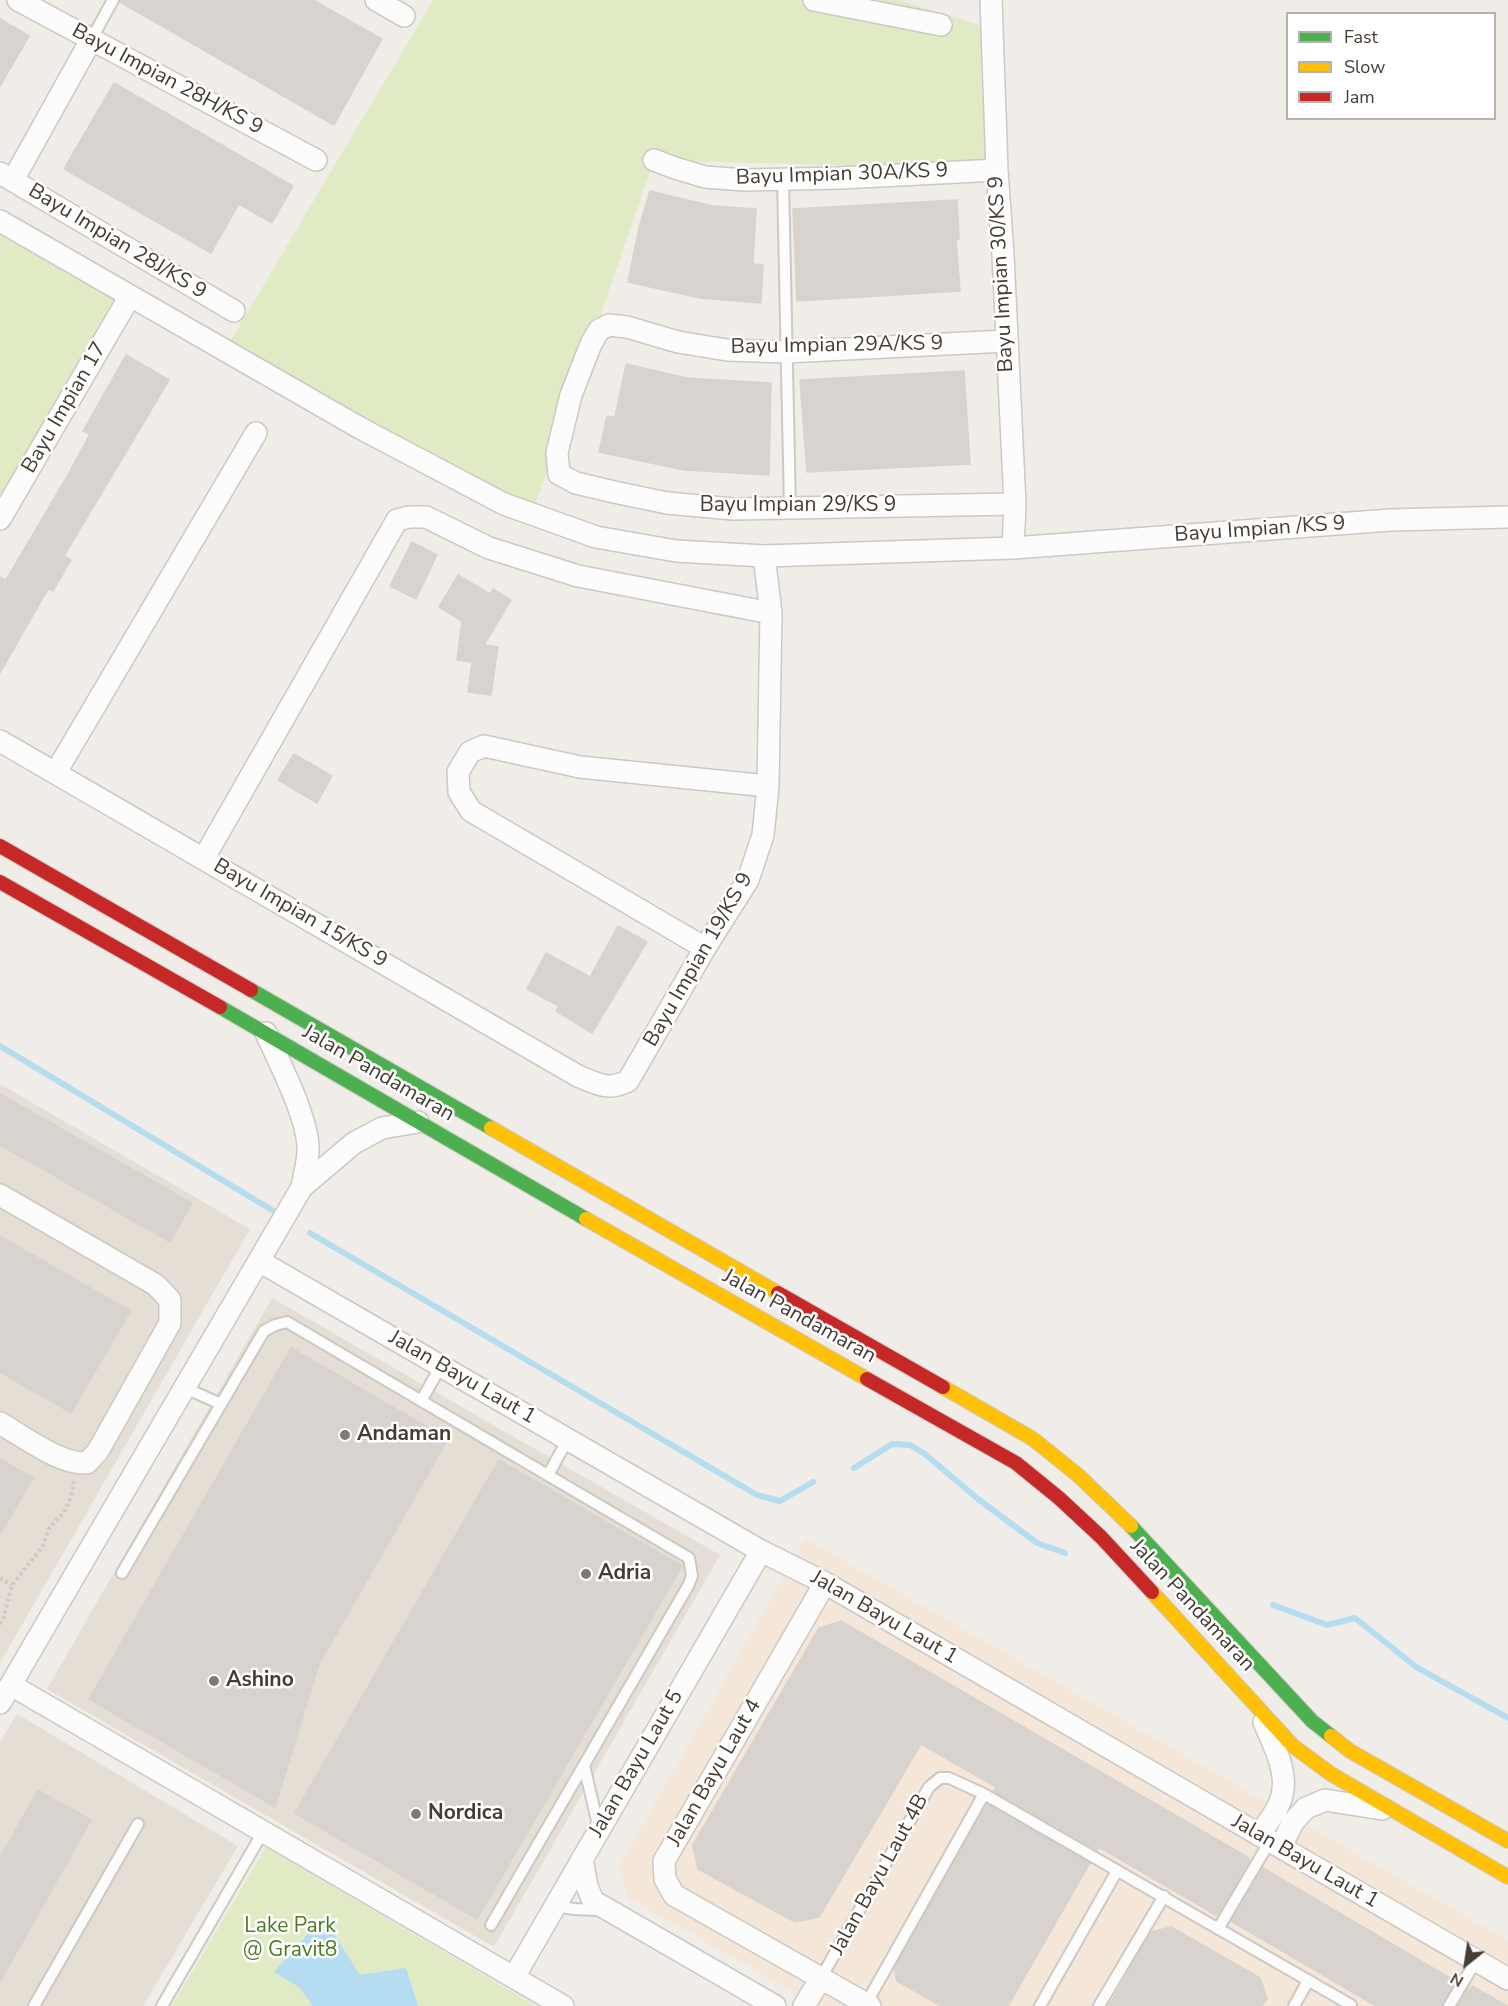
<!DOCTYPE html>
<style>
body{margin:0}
#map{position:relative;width:1508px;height:2006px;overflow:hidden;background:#f0ece8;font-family:"Nunito Sans",sans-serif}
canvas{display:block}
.legend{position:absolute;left:1286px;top:12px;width:210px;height:108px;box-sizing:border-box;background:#fff;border:2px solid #b5b1ad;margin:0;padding:8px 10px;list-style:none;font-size:18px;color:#453d33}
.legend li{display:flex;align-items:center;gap:12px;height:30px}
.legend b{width:30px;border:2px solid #b5b1ad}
.north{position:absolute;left:1436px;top:1934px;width:60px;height:60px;-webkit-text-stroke:4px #fff;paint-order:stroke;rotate:210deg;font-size:16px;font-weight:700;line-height:24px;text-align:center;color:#453d33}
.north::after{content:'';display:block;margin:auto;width:21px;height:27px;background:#453d33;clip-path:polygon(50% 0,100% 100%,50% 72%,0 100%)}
</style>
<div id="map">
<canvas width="1508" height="2006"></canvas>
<ul class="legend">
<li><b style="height:8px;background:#4caf50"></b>Fast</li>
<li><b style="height:8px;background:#ffc107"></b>Slow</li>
<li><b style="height:8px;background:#c62828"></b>Jam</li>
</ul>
<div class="north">N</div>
</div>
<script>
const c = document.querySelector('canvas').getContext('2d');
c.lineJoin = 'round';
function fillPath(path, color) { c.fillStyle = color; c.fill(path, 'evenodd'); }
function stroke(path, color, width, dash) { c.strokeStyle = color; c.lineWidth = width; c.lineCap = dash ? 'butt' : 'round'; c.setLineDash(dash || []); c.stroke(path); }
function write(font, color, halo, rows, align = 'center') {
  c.font = font + ' "Nunito Sans",sans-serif'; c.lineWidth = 5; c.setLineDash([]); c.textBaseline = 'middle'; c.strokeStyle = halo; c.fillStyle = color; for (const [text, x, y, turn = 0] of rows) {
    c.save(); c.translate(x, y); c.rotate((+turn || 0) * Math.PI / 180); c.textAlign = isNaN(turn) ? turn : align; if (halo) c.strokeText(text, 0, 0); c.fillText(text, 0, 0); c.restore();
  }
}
fillPath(new Path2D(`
 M0,1084L250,1229L0,1663Z
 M272,1298L720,1555L494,1947L47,1689Z
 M17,1714L238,1846L143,2006H0V1742Z`), '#e4ded4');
fillPath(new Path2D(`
 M805,1538L1508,1940V2006H818L628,1898L618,1868Z`), '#f4e6d9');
fillPath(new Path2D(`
 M433,0H899L992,29L997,170L654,160L532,514L225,350Z
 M0,221L130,296L0,519Z
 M266,1847L536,2006H172Z`), '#e0ebc5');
fillPath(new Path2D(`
 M323,1917L360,1975L406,1968L418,2006H313L299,1987L274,1972Z`), '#b4ddf1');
stroke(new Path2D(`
 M0,1046L272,1210
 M310,1233L757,1495L780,1501L813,1482
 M854,1468L892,1444L910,1445L925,1454L978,1499L1037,1543L1065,1553
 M1273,1605L1327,1625L1355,1618L1416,1667L1508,1718`), '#b4ddf1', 6);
const building = new Path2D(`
 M120,0H313L382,39L334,125L120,2Z
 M0,19L29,36L0,86Z
 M114,83L293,186L272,223L239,204L211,253L64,169Z
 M650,191L712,206L756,209L753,264L763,265L761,303L700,298L628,282L639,228Z
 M957,200L959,239H956L960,291L797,301L793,209Z
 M126,355L169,380L64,556L71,560L53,591L48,589L0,673V577L6,580L65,480L90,434L83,431Z
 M626,364L687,378L771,383L769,475L684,470L599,452L607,416L615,417Z
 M964,371L970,464L807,472L800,380Z
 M412,542L437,555L416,599L390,586Z
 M458,575L490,594L493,589L511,600L484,645L498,647L491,695L468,692L472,662L457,660L462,621L439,607Z
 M294,754L332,776L317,803L278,780Z
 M618,926L647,942L592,1033L556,1011L559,1006L527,989L546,953L590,977Z
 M0,1094L192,1203L170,1242L0,1145Z
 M0,1236L130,1311L71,1413L0,1372Z
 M291,1348L448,1439L319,1664L275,1807L89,1699Z
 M0,1459L33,1478L0,1534Z
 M499,1460L682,1566L477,1919L295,1813Z
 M841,1621L1249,1858L1248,1860L1250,1861L1218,1914L1216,1915L1099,1847L1097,1850L994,1791L996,1787L921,1744L819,1917L795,1922L698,1869L693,1845L819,1628Z
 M38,1790L91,1820L0,1982V1858Z
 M987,1804L1090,1863L1008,2006H941L897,1981L894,1969Z
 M1263,1868L1455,1981L1442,2006H1376L1231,1921Z
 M1171,1927L1260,1978L1267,1998L1262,2006H1109L1151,1932Z
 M1472,1986L1507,2006H1458L1468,1989L1470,1990Z`);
fillPath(building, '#d8d3ce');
stroke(building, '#d8d3cd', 1.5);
const lane = new Path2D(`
 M91,40L113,0
 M783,180L790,509
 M185,1388L221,1404
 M421,1401L441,1366
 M548,1475L568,1439
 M122,1573L264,1331L275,1325L287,1322L689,1558L692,1576L688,1586L491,1925
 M584,1765L599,1829
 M555,1906L574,1909L599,1910
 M1218,1929L1270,1841
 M821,1978L929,1787L940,1778H949L984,1794L1351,2005L1350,2006
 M866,2004L984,1794
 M34,2006L138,1824
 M162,2006L263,1832
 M1040,2006L1117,1871
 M1099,2006L1164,1896
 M1294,2006L1308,1981
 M1449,2006L1476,1961`);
const street = new Path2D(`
 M18,0L316,160
 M376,0L404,16
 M814,0L941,25
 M991,0L997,170L1003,255L1015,504L1013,548
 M654,160L675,168L705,177L745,180L840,178L997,170
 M0,173L234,311
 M13,180L91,40
 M0,221L360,428L504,504L596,537L676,551L764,556L1013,548L1391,520L1508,517
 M1006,341L786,352L727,350L678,342L627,327L609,325L599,330L591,344L571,395L557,453L559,474L576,483L614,492L667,503L733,509L1015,504
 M0,519L130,296
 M0,741L578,1076C597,1084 608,1091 628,1081L705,948L748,880L763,835L768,786L771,613L764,556
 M56,772L256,433
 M204,858L397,520L409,517H426L489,548L578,576L771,613
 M705,948L471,811L459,792L458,772L470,752L484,746L580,767L768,786
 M266,1033C280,1064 306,1114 308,1146C309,1159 304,1174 302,1187
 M0,1195L156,1285L170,1300V1323L98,1451L87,1463C60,1465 23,1436 0,1423
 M259,1261L761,1551L825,1583L1508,1979
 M825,1583L664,1861L665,1879L674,1895L870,2006
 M11,1685L563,2006
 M0,1703L302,1187L354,1143L382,1128L418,1122
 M1259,1835C1268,1822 1282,1806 1283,1789C1286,1767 1272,1742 1264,1722
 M1281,1847L1293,1822L1306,1808L1325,1800L1382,1809
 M582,1859L587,1886L593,1901L775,2006
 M514,1977L761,1551
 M804,2006L821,1978`);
const fast = new Path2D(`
 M251,990L491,1128
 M220,1007L586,1219
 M1131,1526L1312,1721L1331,1736`);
const slow = new Path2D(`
 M491,1128L778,1293
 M586,1219L867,1379
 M943,1387L1033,1439L1079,1476L1131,1526
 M1152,1592L1293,1746L1331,1774L1508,1877
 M1331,1736L1350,1751L1508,1841`);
const jam = new Path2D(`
 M0,846L251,990
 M0,882L220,1007
 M778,1293L943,1387
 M867,1379L1016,1463L1059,1498L1101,1537L1152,1592`);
stroke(lane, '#ccc8c4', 14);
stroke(street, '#ccc8c4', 24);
stroke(fast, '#cfc9be', 16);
stroke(slow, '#cfc9be', 16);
stroke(jam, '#cfc9be', 16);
stroke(new Path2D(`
 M0,1578L12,1585
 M0,1624L3,1620L12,1585L43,1546L49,1528L64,1512L71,1497L74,1481`), '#cecac6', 4, [3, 3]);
stroke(lane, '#fdfcfc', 10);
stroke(street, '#fdfcfc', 21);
stroke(fast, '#4caf50', 14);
stroke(slow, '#ffc107', 14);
stroke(jam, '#c62828', 14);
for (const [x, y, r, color] of [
 [345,1435,6,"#817a72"],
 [586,1574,6,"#817a72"],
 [214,1681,6,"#817a72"],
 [416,1814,6,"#817a72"]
]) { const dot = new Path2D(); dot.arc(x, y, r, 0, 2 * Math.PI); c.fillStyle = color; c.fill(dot); stroke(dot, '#fff', 2); }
write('21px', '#453d33', '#fff', [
 ["Bayu Impian 28H/KS 9",167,80,28],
 ["Bayu Impian 30A/KS 9",842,175,-2],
 ["Bayu Impian 28J/KS 9",117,242,31],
 ["Bayu Impian 30/KS 9",1002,274,-93],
 ["Bayu Impian 29A/KS 9",837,346,-1],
 ["Bayu Impian 17",65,408,-60],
 ["Bayu Impian 29/KS 9",798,506],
 ["Bayu Impian /KS 9",1260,530,-4],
 ["Bayu Impian 15/KS 9",300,914,30],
 ["Bayu Impian 19/KS 9",699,960,-60],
 ["Jalan Pandamaran",378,1074,30],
 ["Jalan Pandamaran",799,1317,29],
 ["Jalan Bayu Laut 1",462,1378,30],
 ["Jalan Pandamaran",1192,1606,47],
 ["Jalan Bayu Laut 1",884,1618,30],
 ["Jalan Bayu Laut 5",637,1764,-60],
 ["Jalan Bayu Laut 4",715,1773,-60],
 ["Jalan Bayu Laut 1",1305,1862,30],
 ["Jalan Bayu Laut 4B",880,1875,-61]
]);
write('bold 21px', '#453d33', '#fff', [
 ["Andaman",357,1435],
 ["Adria",598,1574],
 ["Ashino",226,1681],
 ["Nordica",428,1814]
], 'left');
write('21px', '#4a7b23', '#fff', [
 ["Lake Park",290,1927],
 ["@ Gravit8",290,1951]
]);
</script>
